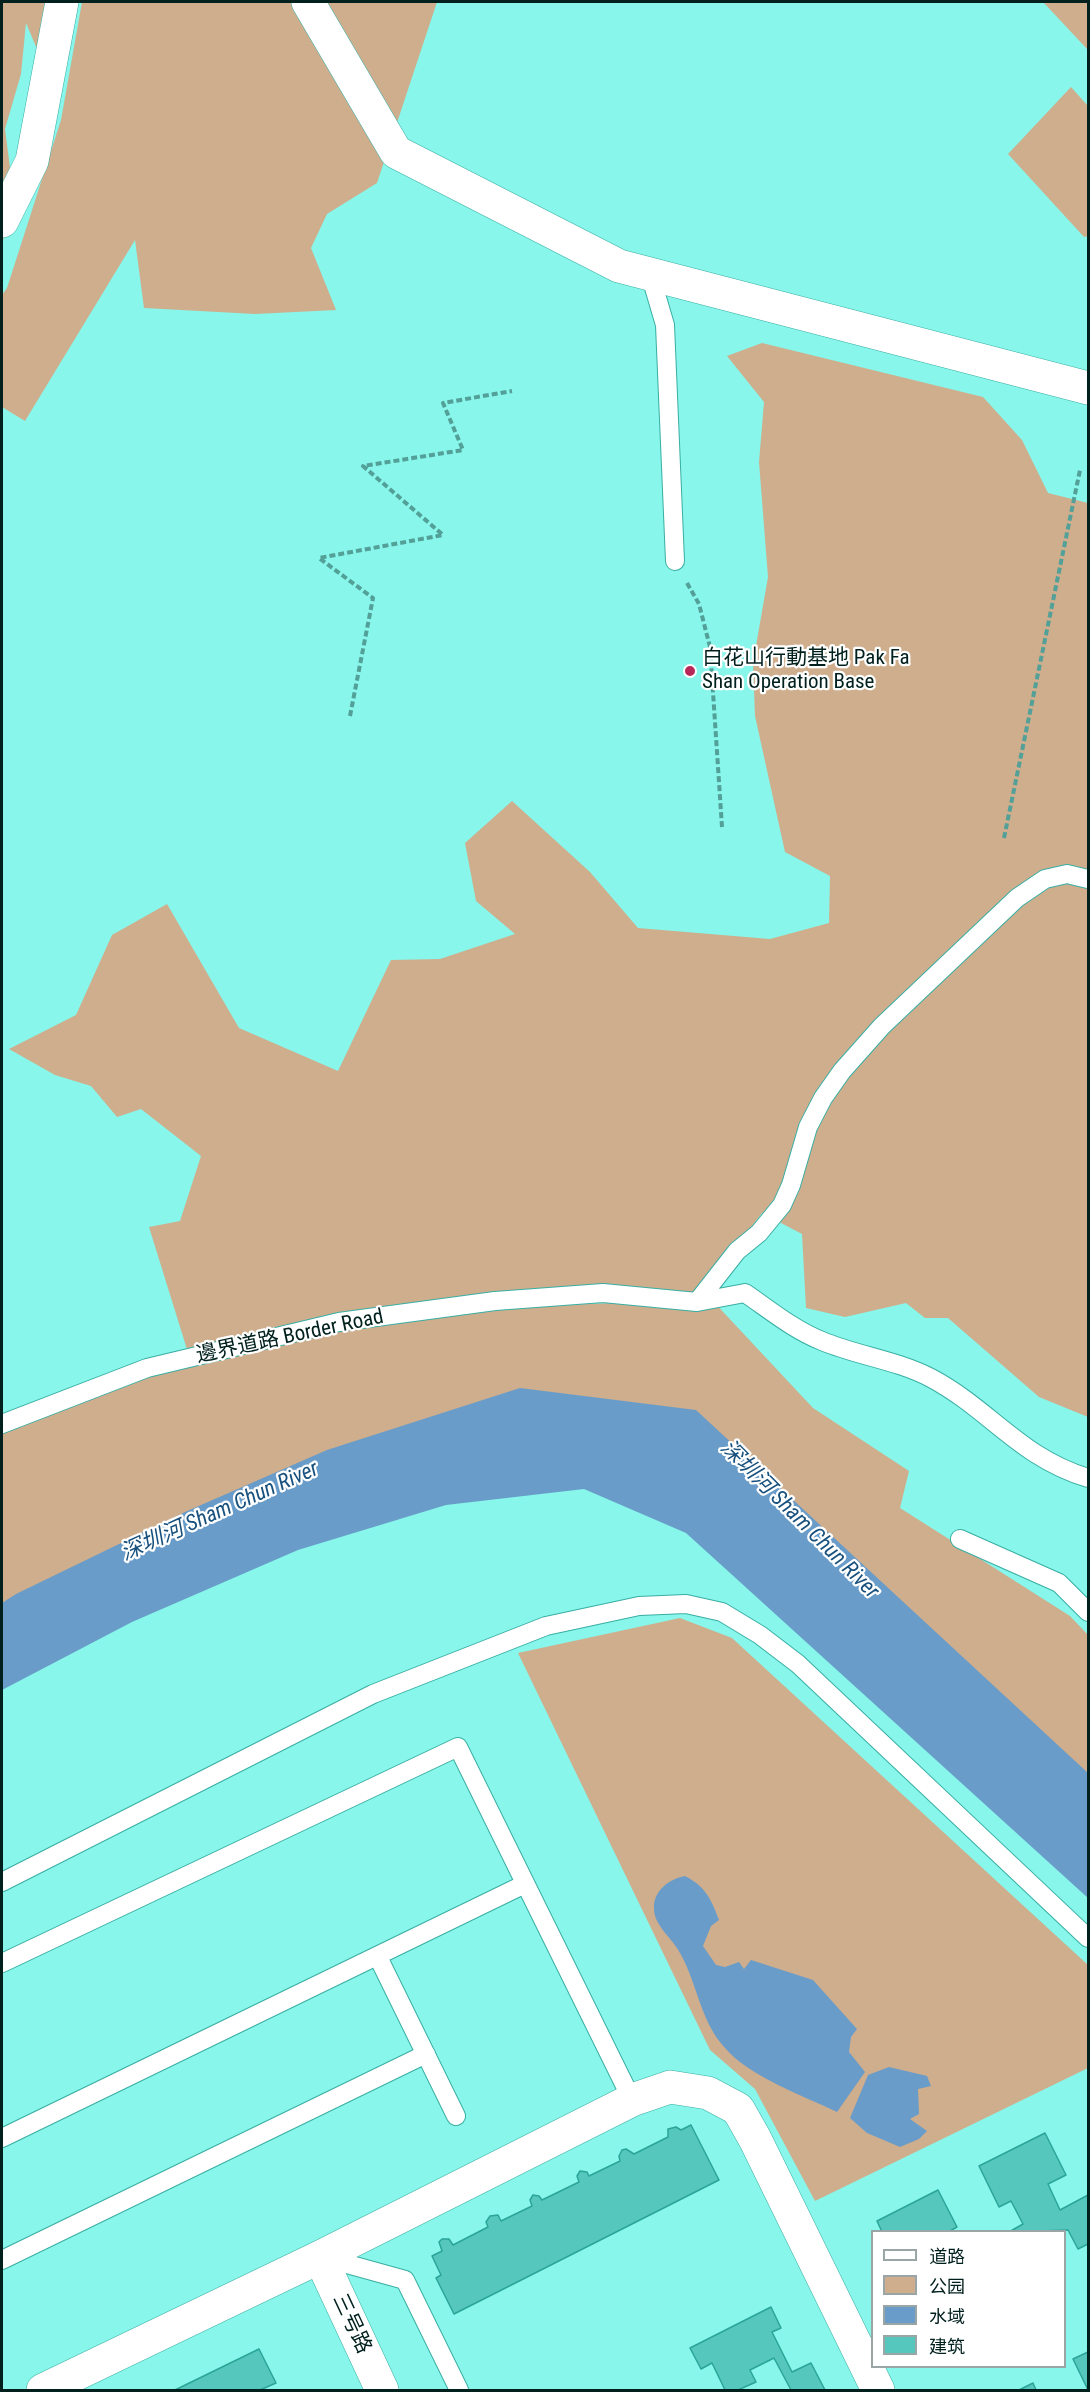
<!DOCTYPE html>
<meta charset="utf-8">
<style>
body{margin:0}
#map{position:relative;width:1090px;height:2392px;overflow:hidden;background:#88f6ea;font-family:"Roboto Condensed","Noto Sans SC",sans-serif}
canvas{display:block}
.frame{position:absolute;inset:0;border:3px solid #00201d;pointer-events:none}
.legend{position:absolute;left:871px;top:2230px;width:195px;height:138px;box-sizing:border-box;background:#fff;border:2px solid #99a6a5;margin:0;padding:8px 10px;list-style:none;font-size:18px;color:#00201d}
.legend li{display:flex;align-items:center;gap:12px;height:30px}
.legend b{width:30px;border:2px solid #99a6a5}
</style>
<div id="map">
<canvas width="1090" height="2392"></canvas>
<div class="frame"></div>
<ul class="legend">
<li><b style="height:8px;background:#fff"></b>道路</li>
<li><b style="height:16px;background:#cfae8d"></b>公园</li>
<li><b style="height:16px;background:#699cc9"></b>水域</li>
<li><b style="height:16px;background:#56c7bc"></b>建筑</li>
</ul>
</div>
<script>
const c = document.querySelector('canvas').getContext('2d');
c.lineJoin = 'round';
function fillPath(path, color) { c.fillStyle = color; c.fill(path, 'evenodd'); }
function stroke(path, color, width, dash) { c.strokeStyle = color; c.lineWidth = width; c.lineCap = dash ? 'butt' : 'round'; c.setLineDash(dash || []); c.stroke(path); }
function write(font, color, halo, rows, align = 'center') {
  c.font = font + ' "Roboto Condensed","Noto Sans SC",sans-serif'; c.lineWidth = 4.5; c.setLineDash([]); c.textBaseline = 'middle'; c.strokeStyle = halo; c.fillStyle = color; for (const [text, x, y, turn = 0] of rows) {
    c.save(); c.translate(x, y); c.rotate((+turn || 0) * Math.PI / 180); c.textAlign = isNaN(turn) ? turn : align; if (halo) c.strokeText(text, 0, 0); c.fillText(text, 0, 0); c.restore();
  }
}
fillPath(new Path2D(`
 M2,2H58L37,49L26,23L21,74L5,129L16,214L2,242Z
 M82,2H437L377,183L327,214L311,248L336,310L255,314L144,308L135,240L25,421L2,407V295L7,288L61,120Z
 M1043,2H1088V50Z
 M1071,87L1088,106V236L1084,237L1008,154Z
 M762,343L983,397L1022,440L1048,493L1088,503V1417L1039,1397L948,1318H925L906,1303L845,1317L806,1308L802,1234L762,1213L696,1300L711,1299L813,1408L909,1471L900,1508L1070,1616L1088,1635V1838L717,1466L496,1429L2,1635V1424L190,1359L149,1227L180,1221L201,1156L141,1109L117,1117L91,1086L55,1075L9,1049L76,1015L112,935L167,904L239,1028L338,1071L391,960L440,959L515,934L476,901L465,843L512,801L590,872L638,928L770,939L829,923L830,876L785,852L755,716L753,663L768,577L759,462L764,402L727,356ZM591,1294L639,1302L536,1306Z
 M680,1618L732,1638L1088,1965V2068L815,2201L755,2089L710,2050L518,1653Z`), '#cfae8d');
fillPath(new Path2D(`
 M520,1388L696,1410L1088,1773V1898L686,1533L584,1489L446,1505L298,1550L132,1622L2,1690V1603L16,1594L185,1512L327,1450Z
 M685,1876C706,1887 711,1899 719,1920L711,1926L703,1946L716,1965L725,1967L739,1962L744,1969L751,1960L813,1980L857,2029L851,2037L849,2052L865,2072L837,2112C802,2095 750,2077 725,2048C699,2020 697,1979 677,1948C670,1937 654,1924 654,1909C653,1891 669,1879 685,1876Z
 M889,2067L927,2076L931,2086L918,2089L919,2114L910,2119L927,2131L919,2139L900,2147L867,2133L850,2118L868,2075Z`), '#699cc9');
const building = new Path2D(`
 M691,2125L719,2180L454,2314L436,2278L441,2275L432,2256L442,2251L439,2242L442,2239H449L453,2245L488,2227L486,2222L490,2216L498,2215L501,2221L532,2206L530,2200L533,2195L539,2196L542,2200L579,2182L577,2176L580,2171L587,2172L589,2176L620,2161L619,2156L622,2150L626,2149L634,2154L668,2137V2129L676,2127L681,2130Z
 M1045,2133L1066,2175L1048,2184L1060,2210L1088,2195V2244L1078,2249L1068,2230L1009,2232L1023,2224L1011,2201L999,2207L979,2166Z
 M938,2190L957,2227L948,2232H882L877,2221Z
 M771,2307L781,2328L772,2332L792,2372L811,2363L825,2390H791L774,2358L750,2370L756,2382L738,2390H725L712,2363L701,2369L690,2348Z
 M259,2349L276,2383L260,2390H175Z
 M1088,2352V2390L1073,2359Z
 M1033,2383L1036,2390H1019Z`);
fillPath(building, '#56c7bc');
stroke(building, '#2ba499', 1.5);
const service = new Path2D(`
 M650,274L665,325L675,561
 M697,1302L737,1251L759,1233L782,1205L791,1185L808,1127L823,1098L842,1071L882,1026L1017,898L1045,879L1067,874L1088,879
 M2,1424L147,1368L339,1322L495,1301L603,1293L697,1302L745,1293C770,1310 794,1330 822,1341C858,1356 896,1360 931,1378C991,1410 1019,1457 1088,1478
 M960,1539L1059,1583L1088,1612
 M2,1882L373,1694L546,1626L639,1606L686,1604L722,1612L760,1635L798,1664L1088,1938
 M378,1957L456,2116
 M2,1963L458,1747L632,2100
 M2,2138L525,1884
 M322,2257L405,2280L459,2390
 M2,2260L426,2054`);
const minor = new Path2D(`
 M308,2L396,152L619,266L1088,388
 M2,221L32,161L62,2
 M320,2257L382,2390
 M43,2390L320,2257L632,2100L670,2087L708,2093L738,2109L755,2139L878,2390`);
stroke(service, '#39aea3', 20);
stroke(minor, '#39aea3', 34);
stroke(new Path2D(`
 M687,583L699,604L710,647L722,827
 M350,716L373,598L319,558L443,535L363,466L463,450L443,403L512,391
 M1004,838L1080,470`), '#52a098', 4, [6, 3]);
stroke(service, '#fff', 18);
stroke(minor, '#fff', 33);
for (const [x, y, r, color] of [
 [690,671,6,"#b72859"]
]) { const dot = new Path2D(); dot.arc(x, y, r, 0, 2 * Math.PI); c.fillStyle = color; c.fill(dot); stroke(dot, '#fff', 2); }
write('21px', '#00201d', '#fff', [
 ["白花山行動基地 Pak Fa",702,659],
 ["Shan Operation Base",702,683]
], 'left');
write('21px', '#00201d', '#fff', [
 ["邊界道路 Border Road",290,1337,-12],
 ["三号路",351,2324,65]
]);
write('italic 22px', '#18517d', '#fff', [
 ["深圳河 Sham Chun River",220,1512,-24],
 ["深圳河 Sham Chun River",799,1520,45]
]);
</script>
